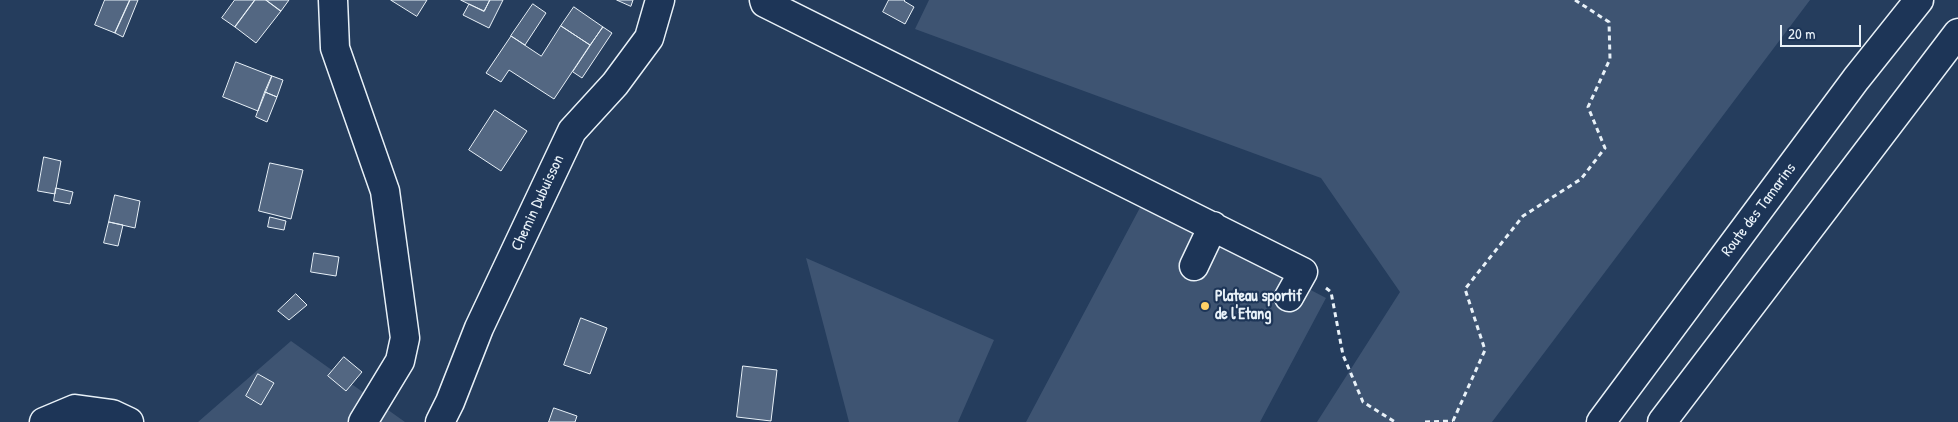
<!DOCTYPE html>
<style>
body{margin:0}
#map{position:relative;width:1958px;height:422px;overflow:hidden;background:#253d5d;font-family:"Patrick Hand",sans-serif}
canvas{display:block}
.scale{position:absolute;left:1780px;top:25px;width:81px;height:22px;box-sizing:border-box;border:2px solid #e8f1f8;border-top:0;padding-left:6px;font-size:15px;line-height:18px;white-space:nowrap;color:#e8f1f8;-webkit-text-stroke:4px #1d3557;paint-order:stroke}
</style>
<div id="map">
<canvas width="1958" height="422"></canvas>
<div class="scale">20 m</div>
</div>
<script>
const c = document.querySelector('canvas').getContext('2d');
c.lineJoin = 'round';
function fillPath(path, color) { c.fillStyle = color; c.fill(path, 'evenodd'); }
function stroke(path, color, width, dash) { c.strokeStyle = color; c.lineWidth = width; c.lineCap = dash ? 'butt' : 'round'; c.setLineDash(dash || []); c.stroke(path); }
function write(font, color, halo, rows, align = 'center') {
  c.font = font + ' "Patrick Hand",sans-serif'; c.lineWidth = 4.5; c.setLineDash([]); c.textBaseline = 'middle'; c.strokeStyle = halo; c.fillStyle = color; for (const [text, x, y, turn = 0] of rows) {
    c.save(); c.translate(x, y); c.rotate((+turn || 0) * Math.PI / 180); c.textAlign = isNaN(turn) ? turn : align; if (halo) c.strokeText(text, 0, 0); c.fillText(text, 0, 0); c.restore();
  }
}
fillPath(new Path2D(`
 M929,0H1810L1492,422H1317L1400,292L1321,178L915,29Z
 M1143,202L1326,298L1260,422H1026Z
 M806,258L994,340L958,422H849Z
 M291,341L405,422H198Z`), '#3e5472');
const building = new Path2D(`
 M105,0H130L115,33L95,25Z
 M130,0H138L123,37L115,33Z
 M235,0H255L235,27L222,18Z
 M255,0H266L281,11L256,43L235,27Z
 M266,0H289L281,11Z
 M391,0H427L417,16Z
 M461,0H490L484,11Z
 M490,0H503L489,28L463,15L469,4L484,11Z
 M617,0H633L631,6Z
 M889,0H905L904,1L914,7L905,24L883,12Z
 M533,4L546,13L525,45L511,36Z
 M574,7L603,27L590,45L561,26Z
 M561,26L590,45L554,99L509,70L501,82L486,73L511,36L541,56Z
 M603,27L612,33L582,78L573,72Z
 M236,62L272,76L258,111L223,97Z
 M272,76L283,80L277,97L265,92Z
 M265,92L277,97L267,122L256,117Z
 M495,110L527,131L501,171L469,150Z
 M44,157L61,161L55,194L38,191Z
 M270,163L303,170L291,219L259,211Z
 M56,188L73,192L70,204L54,201Z
 M115,195L140,201L135,228L109,222Z
 M270,217L286,221L284,230L268,227Z
 M109,222L123,225L118,246L104,243Z
 M314,253L339,257L336,276L311,272Z
 M296,294L307,305L289,320L278,311Z
 M581,318L607,328L590,374L564,365Z
 M344,357L362,372L346,391L328,376Z
 M743,366L777,370L771,421L737,417Z
 M258,374L274,383L261,405L246,396Z
 M554,408L577,416L575,422H549Z`);
fillPath(building, '#536782');
stroke(building, '#e8f1f8', 1);
const minor = new Path2D(`
 M764,0L765,3L1303,272L1289,297
 M1194,266L1213,226
 M44,422L75,409L112,414L129,422`);
const major = new Path2D(`
 M333,0L335,48L385,191L405,338L400,361L363,422
 M440,422L450,402L479,328L572,131L615,84L649,38L660,0`);
const highway = new Path2D(`
 M1601,422L1856,79L1919,0
 M1662,422L1958,33`);
stroke(minor, '#e8f1f8', 31);
stroke(major, '#e8f1f8', 31);
stroke(highway, '#e8f1f8', 31);
stroke(new Path2D(`
 M1326,288L1331,292L1343,355L1363,402L1395,422
 M1453,421L1485,350L1465,289L1523,216L1581,179L1605,148L1588,107L1610,59L1609,22L1575,0
 M1425,422L1453,421`), '#e8f1f8', 3, [5, 4]);
stroke(minor, '#1d3557', 28);
stroke(major, '#1d3557', 28);
stroke(highway, '#1d3557', 28);
for (const [x, y, r, color] of [
 [1205,306,5,"#ffd166"]
]) { const dot = new Path2D(); dot.arc(x, y, r, 0, 2 * Math.PI); c.fillStyle = color; c.fill(dot); stroke(dot, '#1d3557', 2); }
write('16px', '#e8f1f8', '#1d3557', [
 ["Chemin Dubuisson",538,203,-65],
 ["Route des Tamarins",1759,210,-53]
]);
write('bold 16px', '#e8f1f8', '#1d3557', [
 ["Plateau sportif",1215,297],
 ["de l'Etang",1215,315]
], 'left');
</script>
